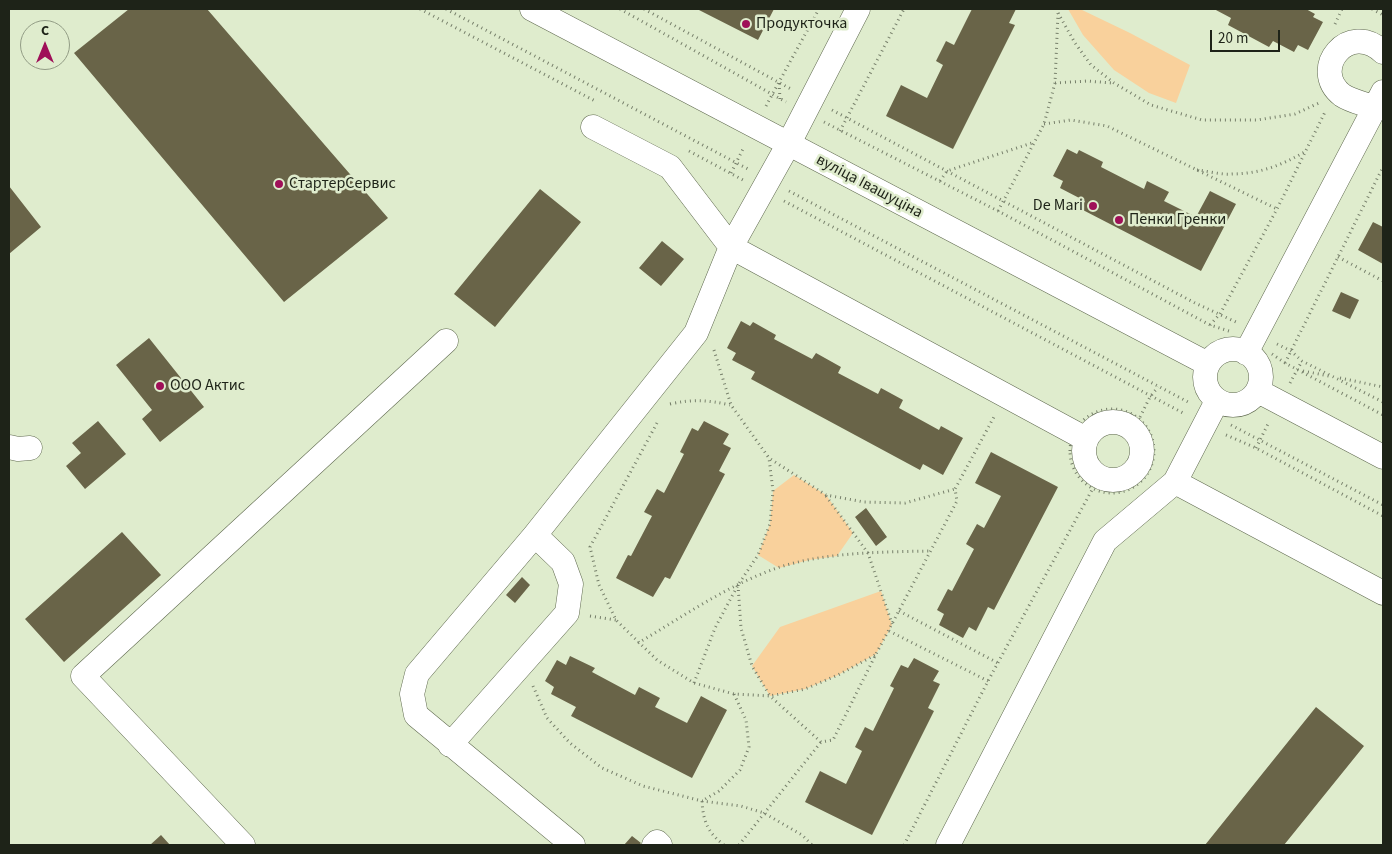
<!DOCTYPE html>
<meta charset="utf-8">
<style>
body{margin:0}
#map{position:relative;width:1392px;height:854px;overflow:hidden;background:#dfeccd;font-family:"Source Sans 3",sans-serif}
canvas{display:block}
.frame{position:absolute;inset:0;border:10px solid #1e2318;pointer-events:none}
.north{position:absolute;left:20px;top:20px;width:50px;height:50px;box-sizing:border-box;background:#dfeccd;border:1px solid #929c85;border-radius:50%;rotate:0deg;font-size:14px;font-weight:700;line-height:20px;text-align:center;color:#1e2318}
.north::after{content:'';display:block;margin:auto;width:18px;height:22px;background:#9f0f58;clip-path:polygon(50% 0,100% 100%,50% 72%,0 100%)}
.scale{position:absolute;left:1210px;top:30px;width:70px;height:22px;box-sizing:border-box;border:2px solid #1e2318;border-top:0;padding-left:6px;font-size:15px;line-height:18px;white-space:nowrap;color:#1e2318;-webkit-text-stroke:4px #dfeccd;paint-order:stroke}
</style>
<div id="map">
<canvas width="1392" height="854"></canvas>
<div class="frame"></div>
<div class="north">С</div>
<div class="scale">20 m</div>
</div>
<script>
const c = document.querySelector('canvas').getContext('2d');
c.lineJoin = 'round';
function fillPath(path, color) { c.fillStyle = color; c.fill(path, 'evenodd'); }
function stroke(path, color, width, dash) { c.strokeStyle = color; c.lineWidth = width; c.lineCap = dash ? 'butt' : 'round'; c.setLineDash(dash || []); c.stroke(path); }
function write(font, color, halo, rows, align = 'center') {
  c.font = font + ' "Source Sans 3",sans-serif'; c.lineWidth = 5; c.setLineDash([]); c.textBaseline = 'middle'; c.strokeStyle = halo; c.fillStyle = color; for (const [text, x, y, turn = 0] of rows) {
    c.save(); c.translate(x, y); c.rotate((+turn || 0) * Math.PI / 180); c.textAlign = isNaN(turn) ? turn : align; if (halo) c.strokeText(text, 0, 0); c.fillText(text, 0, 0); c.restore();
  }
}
fillPath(new Path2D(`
 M1068,9H1080L1130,33L1190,65L1176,103L1149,93L1114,70L1083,35Z
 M794,475L826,495L853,533L837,556L809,560L779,568L758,555L770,524L773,491Z
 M881,591L892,625L876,654L838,675L805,689L770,696L752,666L780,627Z`), '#f9d19c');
fillPath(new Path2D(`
 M129,9H207L388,218L284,302L74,53Z
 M697,9H774L758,40Z
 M972,9H1016L1009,23L1015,25L953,149L886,116L901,85L927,98L943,65L936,61L946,41L954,45Z
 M1214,9H1306L1315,14L1313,17L1323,22L1308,50L1298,45L1294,52L1273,41L1269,47L1228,25L1231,18Z
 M1067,149L1077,154L1079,150L1103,162L1101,167L1144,189L1147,181L1169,192L1164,201L1196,217L1210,191L1236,204L1201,271L1081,209L1085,201L1060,188L1063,181L1053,176Z
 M9,186L41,227L9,254Z
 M540,189L581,222L495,327L454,294Z
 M1373,222L1383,227V264L1358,250Z
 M662,241L684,259L661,286L639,268Z
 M1341,292L1359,300L1350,319L1332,311Z
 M741,321L750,326L753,322L776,335L774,339L812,359L816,353L841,367L838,373L878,394L881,388L903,400L899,408L939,430L941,426L963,438L943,475L923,464L920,470L751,379L755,372L732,360L736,353L727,348Z
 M149,338L204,407L160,442L142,419L152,410L116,365Z
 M98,421L126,454L85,489L66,466L81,453L72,443Z
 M704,421L729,434L723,444L731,448L719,471L725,474L670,579L665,577L653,597L616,578L628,555L631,556L652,516L644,512L657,489L664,493L684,454L680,452L692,428L698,431Z
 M991,452L1058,487L994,610L988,607L976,631L969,627L963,638L939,625L944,614L937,610L948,589L952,591L974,549L966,544L977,524L984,528L1001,496L975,483Z
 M866,508L887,537L876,546L855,517Z
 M122,532L161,575L64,662L25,619Z
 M522,577L530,585L515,603L506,595Z
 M570,656L595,668L592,672L635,695L639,687L660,698L655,707L687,723L701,696L727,710L692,778L571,716L576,707L551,694L554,687L545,681L557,660L566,665Z
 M914,658L939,671L933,681L940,684L928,708L934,711L872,835L805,802L820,771L846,784L862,751L855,747L865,727L873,731L894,688L890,686L901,665L908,668Z
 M1316,707L1364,746L1284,845H1205Z
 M161,835L170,845H150Z
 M632,836L641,843L639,845H624Z`), '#696448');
const minor = new Path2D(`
 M532,9L1208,364
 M1375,108C1365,104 1351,101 1342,95C1309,69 1349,20 1383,52
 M593,127L670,167L731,247L1086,439
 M1205 377a28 28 0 1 1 56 0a28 28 0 1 1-56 0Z
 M1246,353L1383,92
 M1258,391L1383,457
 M1084 451a29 29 0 1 1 58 0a29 29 0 1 1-58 0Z
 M9,447L18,449L30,448
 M1175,482L1383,593
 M450,745L567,613L571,584L563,562L535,535
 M243,845L83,676L446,341
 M573,845L416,715L412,694L417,674L535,535L696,333L731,247L788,145L858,9
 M654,845L657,842L660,845
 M948,845L1105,541L1175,482L1217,401`);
stroke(minor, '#5f694f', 25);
stroke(new Path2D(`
 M420,9L597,102
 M446,9L748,169
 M620,9L786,102
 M644,9L791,89
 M1372,9L1383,15
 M1058,13L1075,43L1091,65L1114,83L1151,105L1202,120H1257L1295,114L1319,103
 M1335,24L1342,9
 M1055,83L1087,81L1112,83
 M780,99L779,82L819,9
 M766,106L779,82
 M832,110L1195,303L1236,322
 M824,122L998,211L1210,325L1232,332
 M1044,124L1071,120L1107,126L1277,209
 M840,131L904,9
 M689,151L743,180
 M1197,170C1208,171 1221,175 1232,174C1259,174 1283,165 1306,151
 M731,173L744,147
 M940,181L947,171L1035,142
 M789,191L1190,403
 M784,201L1185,414
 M998,211L1044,124L1055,83L1058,13L1057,9
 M1338,257L1383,281
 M1210,325L1220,314L1277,209L1325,112
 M1277,344L1291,351L1302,361L1383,402
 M714,350L731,405L769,458L826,495L864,502L905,503L955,489
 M1272,354L1285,363L1383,415
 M1285,363L1383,167
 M1303,371L1329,376
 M1340,378L1383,387
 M1290,383L1302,361
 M670,404C693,399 708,400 730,405
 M1070 451a42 42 0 1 1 84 0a42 42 0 1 1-84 0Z
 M1140,417L1150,397L1158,387
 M657,423L590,547L599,585L616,620L657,660L694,683L734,694L770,696L821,742L833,740L876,654L957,501L955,489L995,415
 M1231,425L1383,505
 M1226,435L1256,448L1383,516
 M1256,448L1269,422
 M826,496L868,553L892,624
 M738,585L741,628L752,666L770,696L805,689L838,675L875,655
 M899,611L998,663
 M590,616L616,620
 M889,631L988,681
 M638,643C684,616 729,584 780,567C828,552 881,552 931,551
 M694,683L715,628L738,585L758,555L770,524L773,491L769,458
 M533,686L547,718L570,743L602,768L643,786L702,801L741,806L764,813L802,835L812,845
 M724,845C708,833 703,821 702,801L719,791L740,770L749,747L746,720L734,694
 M739,845L821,742
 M904,845L988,681L1093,488`), '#767f6a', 3, [1, 4]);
stroke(minor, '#fff', 24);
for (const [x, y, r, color] of [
 [746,24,5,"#9f0f58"],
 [279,184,5,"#9f0f58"],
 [1093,206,5,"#9f0f58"],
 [1119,220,5,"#9f0f58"],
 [160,386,5,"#9f0f58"]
]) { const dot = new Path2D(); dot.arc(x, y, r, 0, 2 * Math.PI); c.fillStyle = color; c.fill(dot); stroke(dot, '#dfeccd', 2); }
write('16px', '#1e2318', '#dfeccd', [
 ["Продукточка",756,24],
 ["СтартерСервис",289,184],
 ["De Mari",1083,206,"right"],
 ["Пенки Гренки",1129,220],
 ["ООО Актис",170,386]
], 'left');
write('16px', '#1e2318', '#dfeccd', [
 ["вуліца Івашуціна",869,187,28]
]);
</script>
